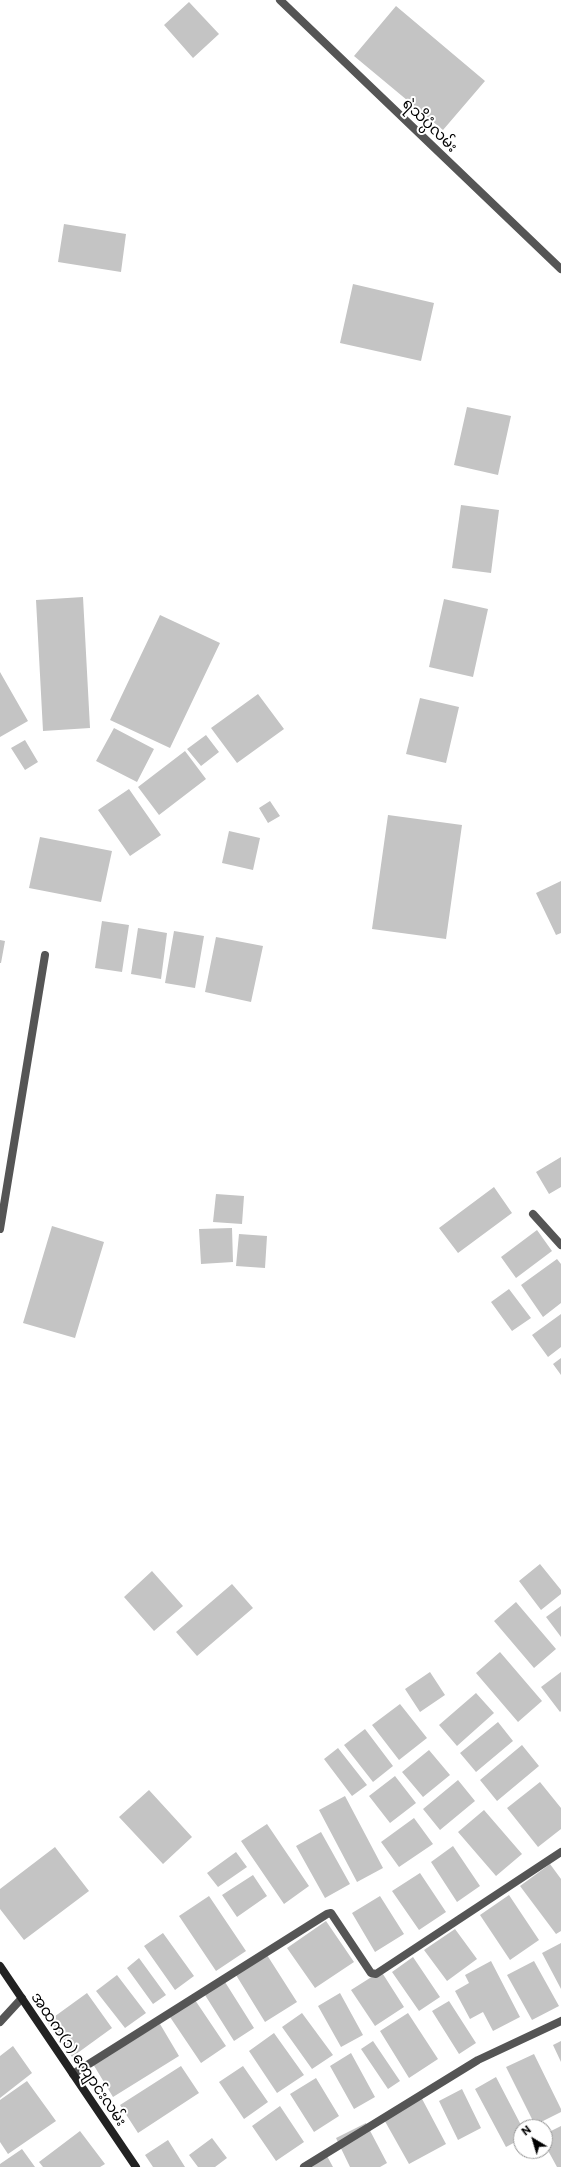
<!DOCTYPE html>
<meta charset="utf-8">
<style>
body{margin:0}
#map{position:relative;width:561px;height:2167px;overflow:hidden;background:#fff;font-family:Commissioner,sans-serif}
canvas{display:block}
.north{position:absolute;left:513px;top:2119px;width:40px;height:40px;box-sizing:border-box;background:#fff;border:1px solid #999;border-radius:50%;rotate:322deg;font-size:11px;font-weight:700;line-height:16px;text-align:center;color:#000}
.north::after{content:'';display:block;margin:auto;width:14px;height:18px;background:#000;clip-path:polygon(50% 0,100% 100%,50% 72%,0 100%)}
</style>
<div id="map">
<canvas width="561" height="2167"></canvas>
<div class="north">N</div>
</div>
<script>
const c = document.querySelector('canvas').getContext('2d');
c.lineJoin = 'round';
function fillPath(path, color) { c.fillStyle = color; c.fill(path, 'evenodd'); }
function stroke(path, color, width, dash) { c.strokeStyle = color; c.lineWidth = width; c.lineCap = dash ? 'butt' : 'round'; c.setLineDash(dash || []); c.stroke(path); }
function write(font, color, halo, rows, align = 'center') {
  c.font = font + ' Commissioner,"Noto Sans Myanmar",sans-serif'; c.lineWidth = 4; c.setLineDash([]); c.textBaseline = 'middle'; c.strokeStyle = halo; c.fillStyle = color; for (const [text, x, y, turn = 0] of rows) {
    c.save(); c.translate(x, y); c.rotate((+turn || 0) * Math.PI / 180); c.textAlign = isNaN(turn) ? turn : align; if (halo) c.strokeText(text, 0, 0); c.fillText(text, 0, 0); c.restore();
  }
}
fillPath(new Path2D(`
 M189,2L219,34L193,58L164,25Z
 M396,6L485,81L443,130L354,56Z
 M64,224L126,234L121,272L58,262Z
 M353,284L434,303L421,361L340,343Z
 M467,407L511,416L498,475L454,465Z
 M461,505L499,510L491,573L452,568Z
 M83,597L90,728L43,731L36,600Z
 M444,599L488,609L473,677L429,667Z
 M160,615L220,643L170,748L110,720Z
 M0,672L28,721L0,737Z
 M258,694L284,729L237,763L211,728Z
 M420,698L459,707L446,763L406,754Z
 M114,728L154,749L137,782L96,761Z
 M206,735L219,752L201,766L187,749Z
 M25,740L38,762L25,770L11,748Z
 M185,751L206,779L159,815L138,787Z
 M129,789L161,835L130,856L98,810Z
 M270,801L280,816L268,823L259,808Z
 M388,815L462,825L446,939L372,929Z
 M229,831L260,838L253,870L222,863Z
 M40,837L112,851L101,902L29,888Z
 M561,881V933L556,935L536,893Z
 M102,921L129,925L122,972L95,968Z
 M138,928L167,933L161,979L131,974Z
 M174,931L204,936L195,988L165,983Z
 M216,937L263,946L251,1002L205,992Z
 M0,940L5,941L1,963H0Z
 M561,1157V1187L549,1194L536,1172Z
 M494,1187L512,1213L458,1253L439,1228Z
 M216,1194L244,1196L242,1224L213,1222Z
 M52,1226L104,1242L75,1338L23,1323Z
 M232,1228L233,1262L201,1264L199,1229Z
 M537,1230L552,1251L516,1278L501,1257Z
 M239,1234L267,1236L265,1268L236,1266Z
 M557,1259L561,1264V1303L543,1317L521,1285Z
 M509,1289L531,1318L512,1331L491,1302Z
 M561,1314V1347L548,1357L532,1335Z
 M561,1358V1375L553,1364Z
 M540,1564L561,1590V1594L541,1610L519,1581Z
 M152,1571L183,1606L154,1631L124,1597Z
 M232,1584L253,1608L197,1656L176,1632Z
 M516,1602L556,1649L534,1668L494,1621Z
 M561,1606V1637L546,1617Z
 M500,1652L542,1701L518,1722L476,1673Z
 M430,1672L445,1695L420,1712L405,1689Z
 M561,1672V1711L560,1712L541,1687Z
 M476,1693L494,1713L457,1746L439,1725Z
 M400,1704L427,1738L399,1760L372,1725Z
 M498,1722L513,1741L476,1772L460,1753Z
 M365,1729L393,1766L373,1782L344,1745Z
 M522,1745L539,1766L497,1801L480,1780Z
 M338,1748L367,1785L352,1796L324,1759Z
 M429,1750L450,1775L423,1797L402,1772Z
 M395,1776L416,1803L390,1823L369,1796Z
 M458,1780L475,1801L440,1830L423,1809Z
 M540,1782L561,1808V1829L538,1847L507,1808Z
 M149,1790L192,1837L163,1864L119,1817Z
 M345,1796L383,1868L357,1882L319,1810Z
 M484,1810L522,1854L496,1876L458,1832Z
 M414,1818L433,1844L399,1867L381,1842Z
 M267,1824L309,1886L284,1904L241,1841Z
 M321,1832L350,1884L325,1898L296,1846Z
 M453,1846L480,1886L457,1902L431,1862Z
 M55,1847L89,1891L24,1940L0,1909V1889Z
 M236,1852L247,1867L218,1887L207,1873Z
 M550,1864L561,1879V1931L556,1934L520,1886Z
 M420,1873L446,1912L419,1930L392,1891Z
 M253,1875L267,1896L237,1917L222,1895Z
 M509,1895L539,1940L510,1960L480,1915Z
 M209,1896L246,1951L216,1971L179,1916Z
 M380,1896L404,1934L375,1952L352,1913Z
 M326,1921L354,1962L315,1988L287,1948Z
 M455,1929L477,1959L447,1981L424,1950Z
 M163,1933L194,1976L175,1990L144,1946Z
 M561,1943V1989L542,1953Z
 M267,1955L297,2002L265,2022L236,1975Z
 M413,1957L440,1997L419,2011L392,1972Z
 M139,1958L166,1995L153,2004L127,1968Z
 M491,1961L520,2017L493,2031L483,2012L470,2019L455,1991L469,1983L465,1975Z
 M534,1961L559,2006L532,2020L507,1975Z
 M381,1971L404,2007L375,2026L351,1990Z
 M117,1975L146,2013L125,2028L96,1991Z
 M225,1982L254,2028L234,2041L205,1995Z
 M87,1993L112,2028L72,2057L47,2022Z
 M340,1993L363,2035L341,2047L318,2006Z
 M195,2000L226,2046L201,2063L170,2017Z
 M449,2001L476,2043L459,2054L432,2011Z
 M302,2013L333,2055L312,2069L282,2027Z
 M408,2013L438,2059L409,2078L380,2031Z
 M160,2024L179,2056L113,2097L93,2064Z
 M274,2033L304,2075L277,2093L249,2051Z
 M373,2041L400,2081L388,2089L361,2049Z
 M561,2041V2062L553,2045Z
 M13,2046L32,2073L0,2098V2056Z
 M351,2053L375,2097L354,2109L330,2066Z
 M534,2054L561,2109V2112L535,2125L506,2067Z
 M181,2066L199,2093L138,2133L120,2105Z
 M243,2066L268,2102L244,2119L219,2082Z
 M496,2077L522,2127L521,2139L506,2147L475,2089Z
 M316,2078L339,2116L314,2132L290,2094Z
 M27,2081L56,2121L8,2154L0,2142V2100Z
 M462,2089L481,2128L458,2140L439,2101Z
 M420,2095L446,2144L409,2164L382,2116Z
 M280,2106L304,2142L276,2161L252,2126Z
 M366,2123L387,2163L380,2167H350L336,2138Z
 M561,2126V2167H557L545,2145V2134Z
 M80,2131L105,2164L100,2167H43L39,2162Z
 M212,2138L227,2158L215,2167H198L189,2155Z
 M168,2140L185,2167H153L145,2155Z
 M22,2149L35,2167H0V2164Z
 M327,2156L333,2167H308Z`), '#c4c4c4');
stroke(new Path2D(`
 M0,1229L45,955`), '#555', 8);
stroke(new Path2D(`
 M280,0L561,269
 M533,1214L561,1245
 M0,2022L22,1998
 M73,2074L327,1914L331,1913L371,1973L376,1974L561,1852
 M304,2167L478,2060L561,2021`), '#555', 8);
stroke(new Path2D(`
 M0,1966L136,2167`), '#222', 8);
write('15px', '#000', '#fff', [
 ["ရဲသိပ္ပံလမ်း",430,125,44],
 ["အထက(၁) ကျောင်းလမ်း",79,2059,56]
]);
</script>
